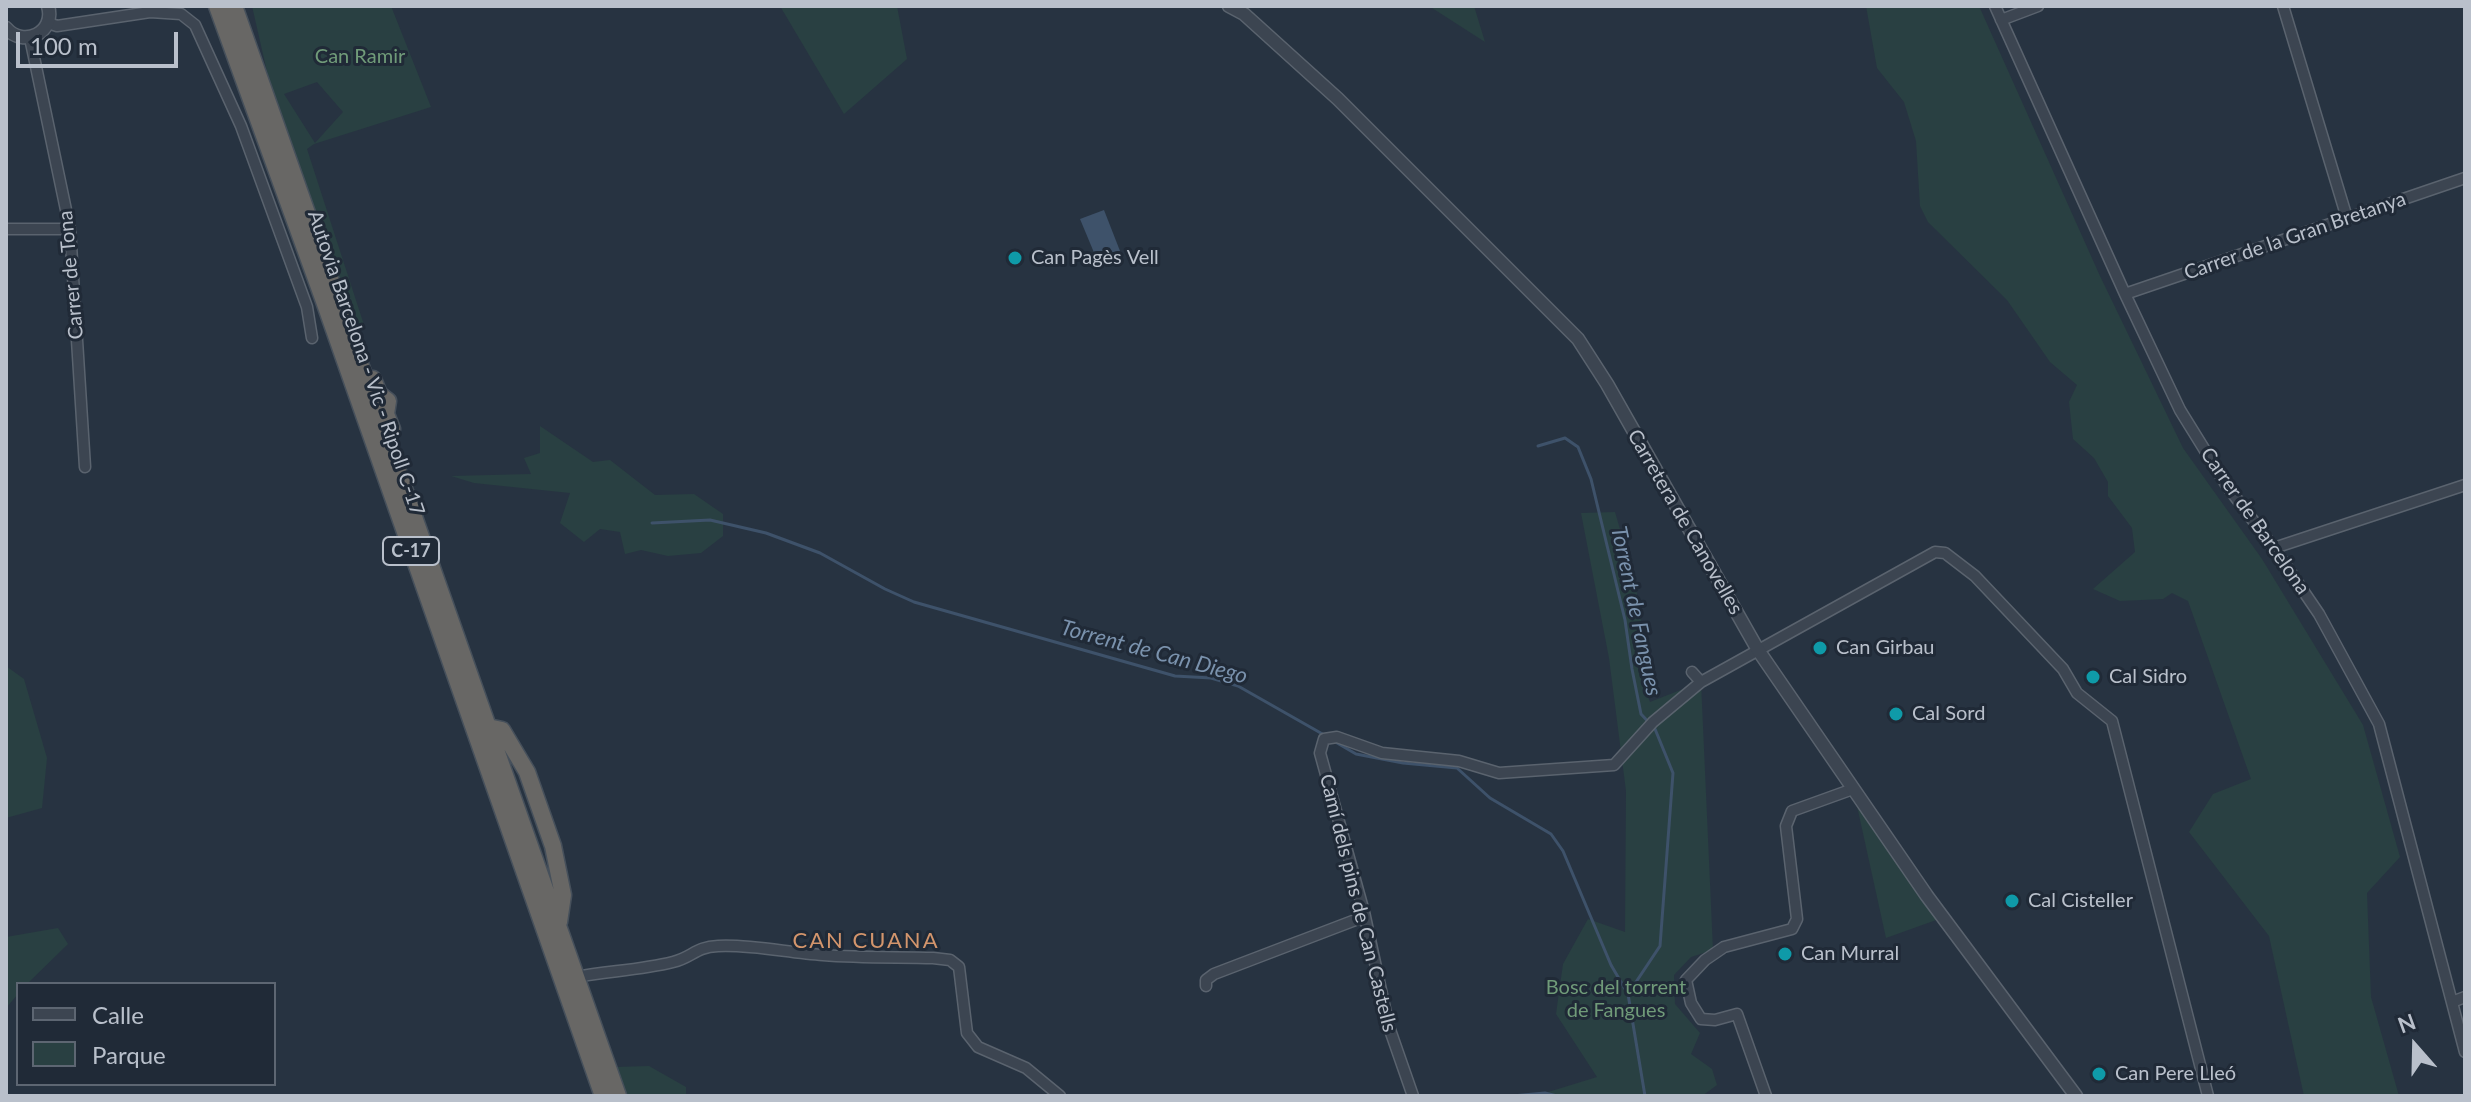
<!DOCTYPE html>
<meta charset="utf-8">
<style>
body{margin:0}
#map{position:relative;width:2471px;height:1102px;overflow:hidden;background:#273341;font-family:Lato,sans-serif}
canvas{display:block}
.frame{position:absolute;inset:0;border:8px solid #b9c0cb;pointer-events:none}
.legend{position:absolute;left:16px;top:982px;width:260px;height:104px;box-sizing:border-box;background:#202a37;border:2px solid #5d6672;margin:0;padding:10px 14px;list-style:none;font-size:24px;color:#b9c0cb}
.legend li{display:flex;align-items:center;gap:16px;height:40px}
.legend b{width:40px;border:2px solid #5d6672}
.north{position:absolute;left:2375px;top:1006px;width:80px;height:80px;-webkit-text-stroke:6px #202a37;paint-order:stroke;rotate:340deg;font-size:22px;font-weight:700;line-height:32px;text-align:center;color:#b9c0cb}
.north::after{content:'';display:block;margin:auto;width:28px;height:36px;background:#b9c0cb;clip-path:polygon(50% 0,100% 100%,50% 72%,0 100%)}
.scale{position:absolute;left:16px;top:32px;width:162px;height:36px;box-sizing:border-box;border:4px solid #b9c0cb;border-top:0;padding-left:10px;font-size:24px;line-height:28px;white-space:nowrap;color:#b9c0cb;-webkit-text-stroke:6px #202a37;paint-order:stroke}
</style>
<div id="map">
<canvas width="2471" height="1102"></canvas>
<div class="frame"></div>
<ul class="legend">
<li><b style="height:10px;background:#3c4551"></b>Calle</li>
<li><b style="height:22px;background:#294042"></b>Parque</li>
</ul>
<div class="north">N</div>
<div class="scale">100 m</div>
</div>
<script>
const c = document.querySelector('canvas').getContext('2d');
c.lineJoin = 'round';
function fillPath(path, color) { c.fillStyle = color; c.fill(path, 'evenodd'); }
function stroke(path, color, width, dash) { c.strokeStyle = color; c.lineWidth = width; c.lineCap = dash ? 'butt' : 'round'; c.setLineDash(dash || []); c.stroke(path); }
function write(font, color, halo, rows, align = 'center') {
  c.font = font + ' Lato,sans-serif'; c.lineWidth = 6; c.setLineDash([]); c.textBaseline = 'middle'; c.strokeStyle = halo; c.fillStyle = color; for (const [text, x, y, turn = 0] of rows) {
    c.save(); c.translate(x, y); c.rotate((+turn || 0) * Math.PI / 180); c.textAlign = isNaN(turn) ? turn : align; if (halo) c.strokeText(text, 0, 0); c.fillText(text, 0, 0); c.restore();
  }
}
fillPath(new Path2D(`
 M252,6H391L431,107L314,144L307,149L364,325L357,336L273,98ZM317,82L343,112L315,143L284,94Z
 M780,6H897L907,59L844,114Z
 M1429,6H1474L1485,42Z
 M1866,6H1979L2100,276L2183,448L2262,559L2363,725L2400,857L2367,893L2371,997L2399,1096H2304L2269,936L2189,832L2213,794L2251,779L2188,601L2172,593L2163,599L2120,601L2093,589L2135,552L2132,528L2108,496V482L2094,458L2073,439L2069,402L2077,385L2050,362L2007,300L1928,222L1920,206L1916,141L1904,102L1877,68Z
 M540,426L593,462L610,460L655,495L694,494L723,514V536L701,553L668,556L641,550L625,554L620,532L600,529L584,542L560,523L570,493L474,483L451,476L531,474L524,458L540,453Z
 M1615,512L1635,581L1644,641L1642,680L1650,702L1701,682L1713,950L1691,957L1674,975L1675,1004L1700,1033L1691,1054L1712,1069L1717,1085L1702,1096H1548L1545,1093L1597,1077L1556,1014L1563,964L1588,919L1625,932L1626,791L1609,658L1581,513Z
 M6,666L24,679L47,758L42,808L6,818Z
 M1857,806L1939,919L1886,938Z
 M58,928L68,944L27,984H18V994L6,1008V937Z
 M649,1066L686,1087V1096H625L615,1067Z`), '#294042');
fillPath(new Path2D(`
 M1104,210L1120,251L1095,255L1080,219Z`), '#3e526a');
stroke(new Path2D(`
 M1538,446L1565,438L1578,447L1591,479L1625,620L1632,669L1641,714L1655,729L1673,773L1660,946L1628,994L1645,1096
 M652,523L710,520L766,533L820,553L885,589L914,602L1175,676L1211,678L1238,686L1326,736
 M1332,740L1356,754L1403,763L1457,768L1490,798L1551,834L1563,851L1611,965L1628,994
 M1512,1096L1545,1093L1557,1096`), '#3e526a', 3);
const minor = new Path2D(`
 M1995,6L2125,294L2180,410L2227,486L2274,548L2319,614L2379,724L2465,1052
 M2283,6L2347,218
 M2001,20L2038,6
 M48,23L57,26L150,12L181,14L195,25L241,126L307,307L312,338
 M30,38L70,229L85,467
 M6,229H70
 M2125,294L2465,178
 M2274,548L2465,485
 M1692,672L1701,682L1935,552L1945,553L1975,576L2063,669L2077,693L2112,721L2208,1096
 M576,977C609,971 641,970 673,962C693,957 695,947 718,946C751,944 789,953 823,955C859,958 897,957 933,958L950,960L959,967L967,1033L978,1047L1026,1068L1060,1096
 M1206,986V980L1214,974L1358,919L1364,912
 M2452,1002L2465,997
 M1413,1096L1389,1027L1364,912L1320,753L1324,739L1337,737L1382,753L1459,761L1499,773L1614,765L1653,722L1701,682
 M1766,1096L1737,1014L1715,1020L1701,1019L1691,1003L1686,980L1705,960L1724,947L1792,929L1797,919L1786,826L1792,811L1853,789`);
const tertiary = new Path2D(`
 M1229,6L1244,14L1338,99L1578,339L1607,384L1758,650L1927,896L2076,1096
 M6,28C23,48 56,33 48,6`);
const trunk = new Path2D(`
 M217,6L324,301L603,1096
 M234,6L618,1096
 M373,379L379,394L388,401L386,414L392,429
 M488,727L502,730L527,772L553,846L563,895L559,922`);
stroke(minor, '#5a636e', 13);
stroke(tertiary, '#5a636e', 15);
stroke(trunk, '#46505b', 19);
stroke(minor, '#3c4551', 10);
stroke(tertiary, '#3c4551', 12);
stroke(trunk, '#686765', 16);
for (const [x, y, r, color] of [
 [1015,258,8,"#0f9aa8"],
 [1820,648,8,"#0f9aa8"],
 [2093,677,8,"#0f9aa8"],
 [1896,714,8,"#0f9aa8"],
 [2012,901,8,"#0f9aa8"],
 [1785,954,8,"#0f9aa8"],
 [2099,1074,8,"#0f9aa8"]
]) { const dot = new Path2D(); dot.arc(x, y, r, 0, 2 * Math.PI); c.fillStyle = color; c.fill(dot); stroke(dot, '#202a37', 3); }
for (const [x, y, w] of [
 [411,551,56]
]) { const box = new Path2D(); box.roundRect(x - w / 2, y - 14, w, 28, 6); c.fillStyle = '#202a37'; c.fill(box); stroke(box, '#b9c0cb', 2); }
write('bold 18px', '#b9c0cb', null, [
 ["C-17",411,551]
]);
write('20px', '#709b79', '#202a37', [
 ["Can Ramir",360,57],
 ["Bosc del torrent",1616,988],
 ["de Fangues",1616,1011]
]);
write('20px', '#b9c0cb', '#202a37', [
 ["Carrer de la Gran Bretanya",2295,236,-19],
 ["Carrer de Tona",71,275,-95],
 ["Autovia Barcelona - Vic - Ripoll C-17",366,363,71],
 ["Carrer de Barcelona",2255,521,55],
 ["Carretera de Canovelles",1685,522,60],
 ["Camí dels pins de Can Castells",1358,903,76]
]);
write('20px', '#b9c0cb', '#202a37', [
 ["Can Pagès Vell",1031,258],
 ["Can Girbau",1836,648],
 ["Cal Sidro",2109,677],
 ["Cal Sord",1912,714],
 ["Cal Cisteller",2028,901],
 ["Can Murral",1801,954],
 ["Can Pere Lleó",2115,1074]
], 'left');
write('italic 22px', '#7a92ad', '#202a37', [
 ["Torrent de Fangues",1636,611,78],
 ["Torrent de Can Diego",1154,652,15]
]);
c.letterSpacing = '2px';
write('22px', '#d3956c', '#202a37', [
 ["CAN CUANA",866,941]
]);
c.letterSpacing = '0px';
</script>
